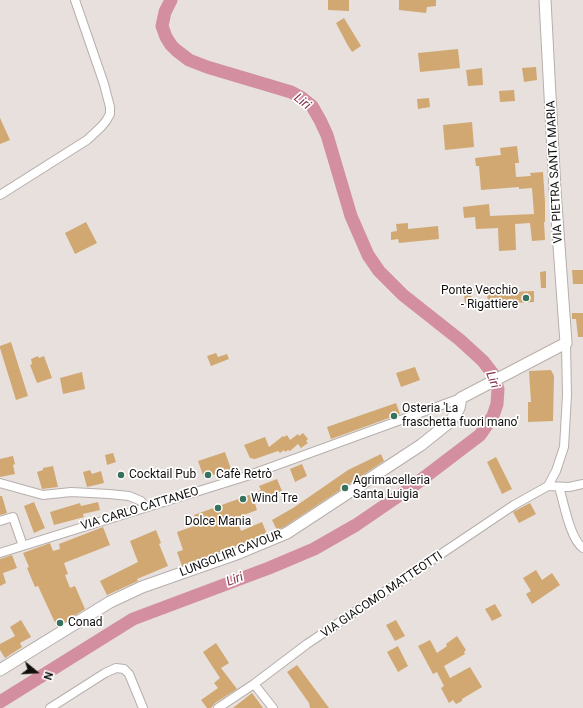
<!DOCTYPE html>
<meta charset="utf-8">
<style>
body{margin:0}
#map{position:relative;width:583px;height:708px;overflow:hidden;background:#e7e0dc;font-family:Roboto,sans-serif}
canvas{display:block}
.north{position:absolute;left:16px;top:652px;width:40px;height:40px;-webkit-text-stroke:3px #fff;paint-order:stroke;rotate:108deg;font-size:11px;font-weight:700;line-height:16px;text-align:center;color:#110f0e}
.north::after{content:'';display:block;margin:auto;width:14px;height:18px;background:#110f0e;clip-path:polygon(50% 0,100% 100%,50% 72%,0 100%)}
</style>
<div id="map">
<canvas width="583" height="708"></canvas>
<div class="north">N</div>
</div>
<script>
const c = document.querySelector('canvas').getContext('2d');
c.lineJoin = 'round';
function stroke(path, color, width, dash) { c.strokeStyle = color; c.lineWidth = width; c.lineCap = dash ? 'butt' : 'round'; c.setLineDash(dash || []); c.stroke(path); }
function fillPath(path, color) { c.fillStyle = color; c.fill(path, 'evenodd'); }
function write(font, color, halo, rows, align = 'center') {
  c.font = font + ' Roboto,sans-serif'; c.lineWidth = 3.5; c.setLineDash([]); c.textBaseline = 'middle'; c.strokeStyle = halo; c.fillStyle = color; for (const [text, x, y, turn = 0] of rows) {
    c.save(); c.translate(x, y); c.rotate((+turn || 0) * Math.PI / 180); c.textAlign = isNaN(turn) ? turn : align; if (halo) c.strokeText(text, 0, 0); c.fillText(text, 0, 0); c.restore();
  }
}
stroke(new Path2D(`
 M0,702L133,619L269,568L314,549L356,525L413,486L480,435L493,416L497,404L498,389L493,374L483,361L460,340L403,295L379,271L368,255L351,216L327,135L320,120L312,106L302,98L291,92L207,67L189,60L176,50L171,45L166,37L162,26L165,12L171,0`), '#d38e9f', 13);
fillPath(new Path2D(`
 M328,0H349V11L328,10Z
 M399,0H436V6L427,7L426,13L399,10Z
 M344,18L361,46L352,52L347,44L336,23Z
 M458,49L460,68L420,72L418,53Z
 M536,67L537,80L524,82L522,68Z
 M482,68L483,85L468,86L466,70Z
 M514,90L515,101L500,102L499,91Z
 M429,98L430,107L418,109L417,99Z
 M0,118L10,140L0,144Z
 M472,122L474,147L445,150L443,125Z
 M517,146L519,163H515L516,177L531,176L530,173L543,172L545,202V222H544L545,240L532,241L530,223L515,224L516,250L499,251L498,228L476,229L475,217L464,218L463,207L489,204L490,216L534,214L532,188L519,189V187L481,190L479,166H476L475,158L501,155L500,148Z
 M86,222L97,243L75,254L65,233Z
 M408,223V229L438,226L439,239L399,243L398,239L391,240V232L397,231L396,224Z
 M572,270H583V284H573Z
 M546,271V288H541L540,272Z
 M534,291V302L488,304L487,293Z
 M471,292L472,303L465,304L464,293Z
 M572,313H583V337H578L576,319H572Z
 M11,342L28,396L16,400L0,348V346Z
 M216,353L218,357L227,354L229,359L211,366L207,356Z
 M38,356L39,358L44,356L52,378L37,383L30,365L32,364L31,359Z
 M415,367L420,380L401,387L396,373Z
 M551,370L554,376L553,421L528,422V402H531L529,371Z
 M82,372L85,389L63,394L60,378Z
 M396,403L400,414L331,439L327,427Z
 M303,433L308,439L306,441L308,443L301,448L298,444L290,451L288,450L285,452L284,450L280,453L278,451L255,459L250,458L244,445L265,437L269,447L283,436L284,437L287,435L290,440L298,434L299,436Z
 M225,452L231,469L204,478L198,461Z
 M113,453L116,462L107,465L105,455Z
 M381,454L384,461L284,527L277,530L272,520L293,508L348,470Z
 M13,456L15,464L13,465L15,474L0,477V459Z
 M496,457L512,489L502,494L487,462Z
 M302,464L307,476L295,482L290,469Z
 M53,466L58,487L42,489L37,472L43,470V468Z
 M90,470L92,474L101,471L104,483L87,487L83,472Z
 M277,479L282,491L261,500L257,492L261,490L259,486Z
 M252,494L257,510L236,518L241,531L262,522L267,534L236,546L182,566L177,552L183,550L177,532L197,525L194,515Z
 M0,496H2L7,513L0,515Z
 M34,502L45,528L34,533L24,506Z
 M98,502L100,510L83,514L84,517L54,525L50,512L80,503L81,506Z
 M530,503L536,514L519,523L513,512Z
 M103,527L110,545L64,563L68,574L65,575L70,588L75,586L85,609L57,627L38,586L35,587L27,568L29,567L23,553L50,543L53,551L60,549L59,544Z
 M156,530L161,543L159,544L168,566L137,579L138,581L107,595L100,581L138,562L130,541Z
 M12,555L17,568L3,573L6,583L0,586V559Z
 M536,570L542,580L552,573L560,585L532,604L526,594L531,591L523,578Z
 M495,604L502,616L492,621L485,609Z
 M21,620L31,637L20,643L22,647L5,658L0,650V644L15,636L10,627Z
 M396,620L405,636L395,641L386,625Z
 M457,636L466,650L464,652L465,654L444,666L450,678L470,667L482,687L462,699V701L456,704L453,700L449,703L441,688L444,686L437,672L433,674L418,646L430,640L437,653L447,646L446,644Z
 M216,643L229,663L221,668L237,689L215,703L211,708H207L201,700L218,688L214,683L220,678L203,652Z
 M398,646L408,666L398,672L387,652Z
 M297,665L329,708H310L309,703L287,672Z
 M252,693L263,708H233Z`), '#d1a872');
const street = new Path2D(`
 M0,195L87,140L101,127L106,121L110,114V107L104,84L75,0
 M0,483L43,495L71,492L109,494L129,496L141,501L145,507
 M548,486L556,471L564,447L567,395L566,343
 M548,486L569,487L583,484
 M559,487C564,503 570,539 583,548
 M0,521L13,517L23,546
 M0,553L247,476L461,398
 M254,684L273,708
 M50,708L105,673L116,668L124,669L129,674L143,708
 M218,708L254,684L307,644L514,505L548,486`);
const secondary = new Path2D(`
 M0,670L110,602L142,587L239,553L287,533L421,445L451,421L459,408L461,398L566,343L555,190L545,0`);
stroke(street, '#b6afac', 10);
stroke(secondary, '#b6afac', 13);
stroke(street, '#fff', 8);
stroke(secondary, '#fff', 11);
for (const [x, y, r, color] of [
 [526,298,4,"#36725d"],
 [394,416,4,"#36725d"],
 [121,475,4,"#36725d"],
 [208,475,4,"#36725d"],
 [345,488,4,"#36725d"],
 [243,499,4,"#36725d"],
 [218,508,4,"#36725d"],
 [60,623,4,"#36725d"]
]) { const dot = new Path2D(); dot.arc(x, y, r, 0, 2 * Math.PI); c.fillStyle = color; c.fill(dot); stroke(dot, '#fff', 1.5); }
write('12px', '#110f0e', '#fff', [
 ["VIA PIETRA SANTA MARIA",555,172,-93],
 ["VIA CARLO CATTANEO",140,509,-17],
 ["LUNGOLIRI CAVOUR",231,554,-21],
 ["VIA GIACOMO MATTEOTTI",382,595,-34]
]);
write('12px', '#110f0e', '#fff', [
 ["Ponte Vecchio",518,291,"right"],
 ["- Rigattiere",518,305,"right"],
 ["Osteria 'La",402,409],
 ["fraschetta fuori mano'",402,423],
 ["Cocktail Pub",129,475],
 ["Cafè Retrò",216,475],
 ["Agrimacelleria",353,481],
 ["Santa Luigia",353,495],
 ["Wind Tre",251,499],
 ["Dolce Mania",218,522,"center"],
 ["Conad",68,623]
], 'left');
write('italic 13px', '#85334d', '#fff', [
 ["Liri",302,102,38],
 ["Liri",492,380,69],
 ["Liri",235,580,-21]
]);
</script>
